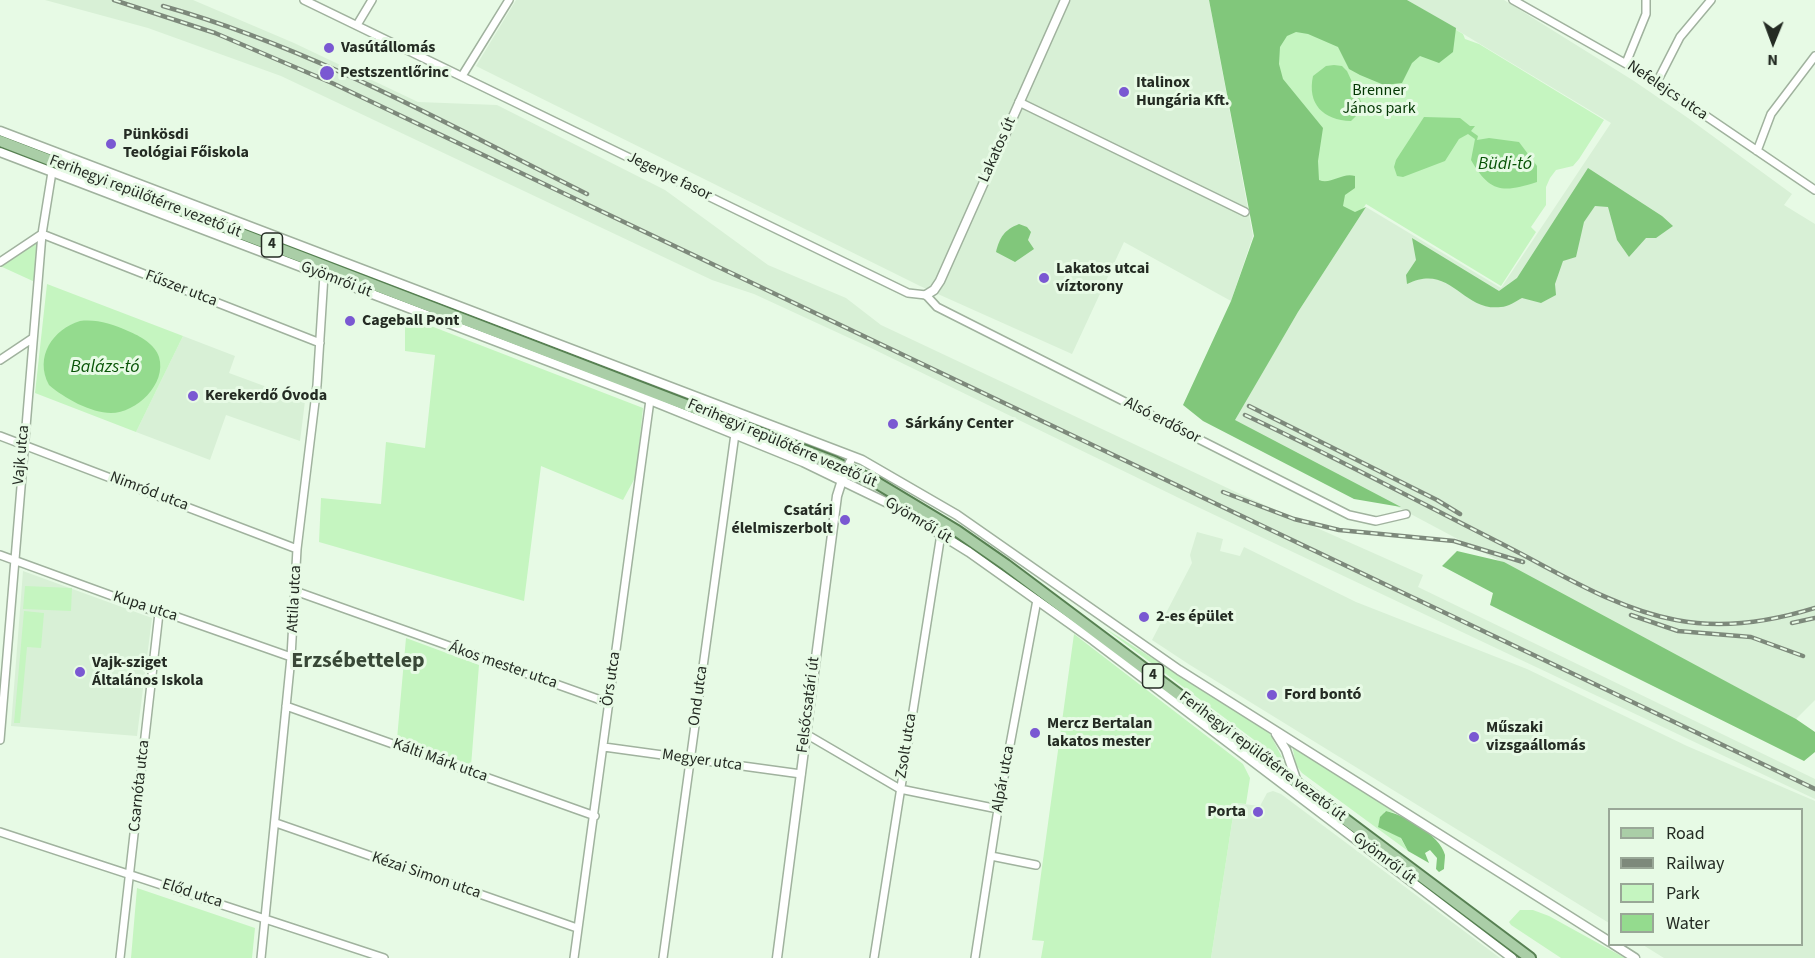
<!DOCTYPE html>
<meta charset="utf-8">
<style>
body{margin:0}
#map{position:relative;width:1815px;height:958px;overflow:hidden;background:#e7fae5;font-family:"Source Sans 3",sans-serif}
canvas{display:block}
.legend{position:absolute;left:1608px;top:808px;width:195px;height:138px;box-sizing:border-box;background:#e7fae5;border:2px solid #99a797;margin:0;padding:8px 10px;list-style:none;font-size:18px;color:#242b23}
.legend li{display:flex;align-items:center;gap:12px;height:30px}
.legend b{width:30px;border:2px solid #99a797}
.north{position:absolute;left:1743px;top:12px;width:60px;height:60px;-webkit-text-stroke:4px #e7fae5;paint-order:stroke;rotate:181deg;font-size:16px;font-weight:700;line-height:24px;text-align:center;color:#242b23}
.north::after{content:'';display:block;margin:auto;width:21px;height:27px;background:#242b23;clip-path:polygon(50% 0,100% 100%,50% 72%,0 100%)}
</style>
<div id="map">
<canvas width="1815" height="958"></canvas>
<ul class="legend">
<li><b style="height:8px;background:#aacea7"></b>Road</li>
<li><b style="height:8px;background:#7d897b"></b>Railway</li>
<li><b style="height:16px;background:#c5f5c0"></b>Park</li>
<li><b style="height:16px;background:#94db8e"></b>Water</li>
</ul>
<div class="north">N</div>
</div>
<script>
const c = document.querySelector('canvas').getContext('2d');
c.lineJoin = 'round';
function fillPath(path, color) { c.fillStyle = color; c.fill(path, 'evenodd'); }
function stroke(path, color, width, dash) { c.strokeStyle = color; c.lineWidth = width; c.lineCap = dash ? 'butt' : 'round'; c.setLineDash(dash || []); c.stroke(path); }
function write(font, color, halo, rows, align = 'center') {
  c.font = font + ' "Source Sans 3",sans-serif'; c.lineWidth = 6; c.setLineDash([]); c.textBaseline = 'middle'; c.strokeStyle = halo; c.fillStyle = color; for (const [text, x, y, turn = 0] of rows) {
    c.save(); c.translate(x, y); c.rotate((+turn || 0) * Math.PI / 180); c.textAlign = isNaN(turn) ? turn : align; if (halo) c.strokeText(text, 0, 0); c.fillText(text, 0, 0); c.restore();
  }
}
fillPath(new Path2D(`
 M45,0H193L294,43L418,102L497,105L665,190L768,265L846,298L881,325L1238,493L1423,575L1418,587L1815,779V799L1183,500L871,348L754,294L712,280L281,76L148,28Z
 M516,0H1209L1253,236L1231,301L1124,242L1072,354L920,286L476,66Z
 M1407,0H1504L1634,81L1688,118L1792,194L1784,205L1815,224V700L1796,719L1234,420L1298,312L1366,207L1501,288L1611,123Z
 M183,336L235,356L229,373L305,401L300,441L226,415L210,460L136,432Z
 M1197,532L1223,539L1220,551L1240,556L1244,547L1356,602L1527,669L1687,746L1815,801V958H1664L1643,945L1802,944V810H1610L1609,923L1190,665L1152,640L1192,563L1190,555Z
 M23,571L152,618L137,736L11,726Z
 M1273,791L1281,794L1500,958H1211L1235,803L1260,806L1267,793Z`), '#d8f0d6');
fillPath(new Path2D(`
 M1214,0H1406L1463,34L1465,39L1479,44L1604,120L1579,159L1573,166L1556,170L1550,178L1546,187V205L1531,227L1536,232L1501,286L1366,204L1320,274Z
 M34,242L39,246L35,282L0,266Z
 M47,284L183,336L136,432L35,393Z
 M405,316L643,408L636,476L623,500L541,466L524,601L319,542L321,498L381,504L386,442L425,448L435,355L405,351Z
 M25,586L72,588L71,611L23,609Z
 M24,611L44,613L41,648L27,647L20,723H14Z
 M1103,627L1260,726L1270,734L1285,763Z
 M1074,634L1243,764L1250,778L1246,804L1235,803L1211,958H1041L1044,941L1032,940Z
 M406,638L479,665L471,766L397,739Z
 M1292,745L1396,813L1385,811L1378,826L1400,837L1408,851L1302,773L1296,765Z
 M137,888L255,928L252,958H131Z
 M1520,910H1533L1549,916L1625,958H1561L1511,925L1509,922Z`), '#c5f5c0');
fillPath(new Path2D(`
 M1209,0H1407L1456,28L1453,52L1439,63L1420,56L1412,63L1402,83L1384,85L1360,75L1349,69L1338,47L1308,34L1296,32L1287,36L1280,47L1279,64L1283,79L1323,128L1318,161L1319,180C1331,185 1342,172 1355,176V188L1345,195L1343,206L1355,212L1366,207L1298,312L1235,420L1401,507L1354,499L1203,421L1183,405L1231,301L1254,236Z
 M1588,168L1662,216L1673,226L1656,238H1646L1629,257L1617,240L1608,207L1595,206L1584,222L1576,257L1563,261L1555,284L1556,295L1541,303L1522,298C1516,301 1508,307 1501,307C1462,312 1451,262 1407,284L1406,275L1416,260L1412,238L1499,291L1517,278Z
 M1019,224L1027,227L1031,232L1028,240L1034,249L1015,262L996,252C1000,237 1004,230 1019,224Z
 M1457,551L1504,562L1796,719L1815,732V752L1804,761L1490,605L1493,593L1442,566Z
 M1386,811C1404,815 1440,835 1445,855C1445,859 1444,865 1444,869L1439,872L1436,869L1437,858L1430,850L1425,853L1429,863L1408,851L1401,838L1378,827L1380,817Z`), '#81c77b');
fillPath(new Path2D(`
 M1334,65L1342,66L1347,71L1364,108L1351,121C1323,120 1307,104 1313,76L1326,66Z
 M1424,117L1460,118L1470,126H1475L1471,131L1478,136L1477,140L1489,138L1519,142L1537,166V182C1503,193 1490,193 1471,160L1475,139L1468,134L1459,139L1445,161L1403,177L1397,176L1394,167L1396,160Z
 M80,321C97,319 112,324 128,331C140,336 155,344 159,357C167,384 136,413 111,413C91,413 64,398 49,385C34,357 53,329 80,321Z`), '#94db8e');
const minor = new Path2D(`
 M304,0L908,293L926,295L937,307L1349,515L1376,521L1406,514
 M1513,0L1644,74L1815,190
 M357,25L372,0
 M1626,63L1646,14V0
 M462,76L509,0
 M1657,82L1680,37L1711,0
 M1019,102L1245,212
 M1757,151L1771,114L1815,56
 M0,262L42,234L320,343
 M0,360L33,338
 M0,436L297,549
 M0,555L159,613H166L291,657
 M295,591L609,703
 M286,706L595,816
 M806,734L900,789L998,809
 M0,740L42,234L52,172
 M604,747L801,774
 M276,823L577,928
 M0,832L384,958
 M991,856L1036,865
 M120,958L159,613
 M261,958L291,657L297,549L317,385L324,275
 M574,958L650,400
 M663,958L735,434
 M874,958L941,534
 M975,958L998,809L1037,600`);
const tertiary = new Path2D(`
 M0,131L862,460L957,515L1179,670L1610,942
 M0,152L650,400L803,462L898,508L969,552L1093,640L1512,958
 M926,295L934,290L940,281L1065,0
 M1276,734L1286,750L1297,782
 M1613,944L1635,958
 M777,958L837,496L843,477`);
const primary = new Path2D(`
 M0,141L834,462L877,483L957,531L1006,565L1530,958`);
stroke(minor, '#a0b29e', 10);
stroke(tertiary, '#a0b29e', 11);
stroke(primary, '#578052', 14);
stroke(minor, '#fff', 7);
stroke(tertiary, '#fff', 8);
stroke(primary, '#aacea7', 10);
const rail = new Path2D(`
 M114,0L215,33L332,83L1815,789
 M163,6C312,48 449,125 587,194
 M1249,406L1437,500L1460,514
 M1245,415C1333,456 1419,502 1506,546C1559,573 1616,609 1676,620C1722,629 1770,622 1815,608
 M1223,492L1294,519L1339,530L1454,541L1523,562
 M1631,615L1678,631L1751,637L1803,656
 M1792,623L1815,618`);
stroke(rail, '#7d897b', 4.5);
stroke(rail, '#e7fae5', 2, [7]);
const tertiaryBridge = new Path2D(`
 M844,476L850,462`);
stroke(tertiaryBridge, '#a0b29e', 11, []);
stroke(tertiaryBridge, '#fff', 8);
for (const [x, y, r, color] of [
 [329,48,6,"#7a58d2"],
 [327,73,8,"#7a58d2"],
 [1124,92,6,"#7a58d2"],
 [111,144,6,"#7a58d2"],
 [1044,278,6,"#7a58d2"],
 [350,321,6,"#7a58d2"],
 [193,396,6,"#7a58d2"],
 [893,424,6,"#7a58d2"],
 [845,520,6,"#7a58d2"],
 [1144,617,6,"#7a58d2"],
 [80,672,6,"#7a58d2"],
 [1272,695,6,"#7a58d2"],
 [1035,733,6,"#7a58d2"],
 [1474,737,6,"#7a58d2"],
 [1258,812,6,"#7a58d2"]
]) { const dot = new Path2D(); dot.arc(x, y, r, 0, 2 * Math.PI); c.fillStyle = color; c.fill(dot); stroke(dot, '#e7fae5', 2); }
for (const [x, y, w] of [
 [272,245,21],
 [1153,676,21]
]) { const box = new Path2D(); box.roundRect(x - w / 2, y - 12, w, 24, 4.5); c.fillStyle = '#e7fae5'; c.fill(box); stroke(box, '#242b23', 1.5); }
write('bold 15px', '#242b23', null, [
 ["4",272,245],
 ["4",1153,676]
]);
write('bold 16px', '#242b23', '#e7fae5', [
 ["Vasútállomás",341,48],
 ["Pestszentlőrinc",340,73],
 ["Italinox",1136,83],
 ["Hungária Kft.",1136,101],
 ["Pünkösdi",123,135],
 ["Teológiai Főiskola",123,153],
 ["Lakatos utcai",1056,269],
 ["víztorony",1056,287],
 ["Cageball Pont",362,321],
 ["Kerekerdő Óvoda",205,396],
 ["Sárkány Center",905,424],
 ["Csatári",833,511,"right"],
 ["élelmiszerbolt",833,529,"right"],
 ["2-es épület",1156,617],
 ["Vajk-sziget",92,663],
 ["Általános Iskola",92,681],
 ["Ford bontó",1284,695],
 ["Mercz Bertalan",1047,724],
 ["lakatos mester",1047,742],
 ["Műszaki",1486,728],
 ["vizsgaállomás",1486,746],
 ["Porta",1246,812,"right"]
], 'left');
write('16px', '#033603', '#e7fae5', [
 ["Brenner",1379,91],
 ["János park",1379,109]
]);
write('16px', '#242b23', '#e7fae5', [
 ["Nefelejcs utca",1667,91,34],
 ["Lakatos út",998,150,-66],
 ["Jegenye fasor",669,177,26],
 ["Ferihegyi repülőtérre vezető út",145,197,21],
 ["Gyömrői út",336,280,21],
 ["Fűszer utca",181,289,21],
 ["Alsó erdősor",1162,421,27],
 ["Ferihegyi repülőtérre vezető út",782,444,23],
 ["Vajk utca",22,455,-85],
 ["Nimród utca",149,492,21],
 ["Gyömrői út",918,521,31],
 ["Attila utca",295,599,-87],
 ["Kupa utca",145,607,18],
 ["Ákos mester utca",503,666,19],
 ["Örs utca",612,679,-82],
 ["Ond utca",699,696,-82],
 ["Felsőcsatári út",809,705,-83],
 ["Zsolt utca",907,746,-81],
 ["Ferihegyi repülőtérre vezető út",1262,757,37],
 ["Kálti Márk utca",440,761,20],
 ["Megyer utca",702,761,8],
 ["Alpár utca",1004,779,-80],
 ["Csarnóta utca",140,786,-84],
 ["Gyömrői út",1384,859,37],
 ["Kézai Simon utca",426,876,19],
 ["Előd utca",192,894,18]
]);
write('italic 18px', '#075306', '#e7fae5', [
 ["Büdi-tó",1505,165],
 ["Balázs-tó",105,368]
]);
write('bold 22px', '#394837', '#e7fae5', [
 ["Erzsébettelep",358,662]
]);
</script>
